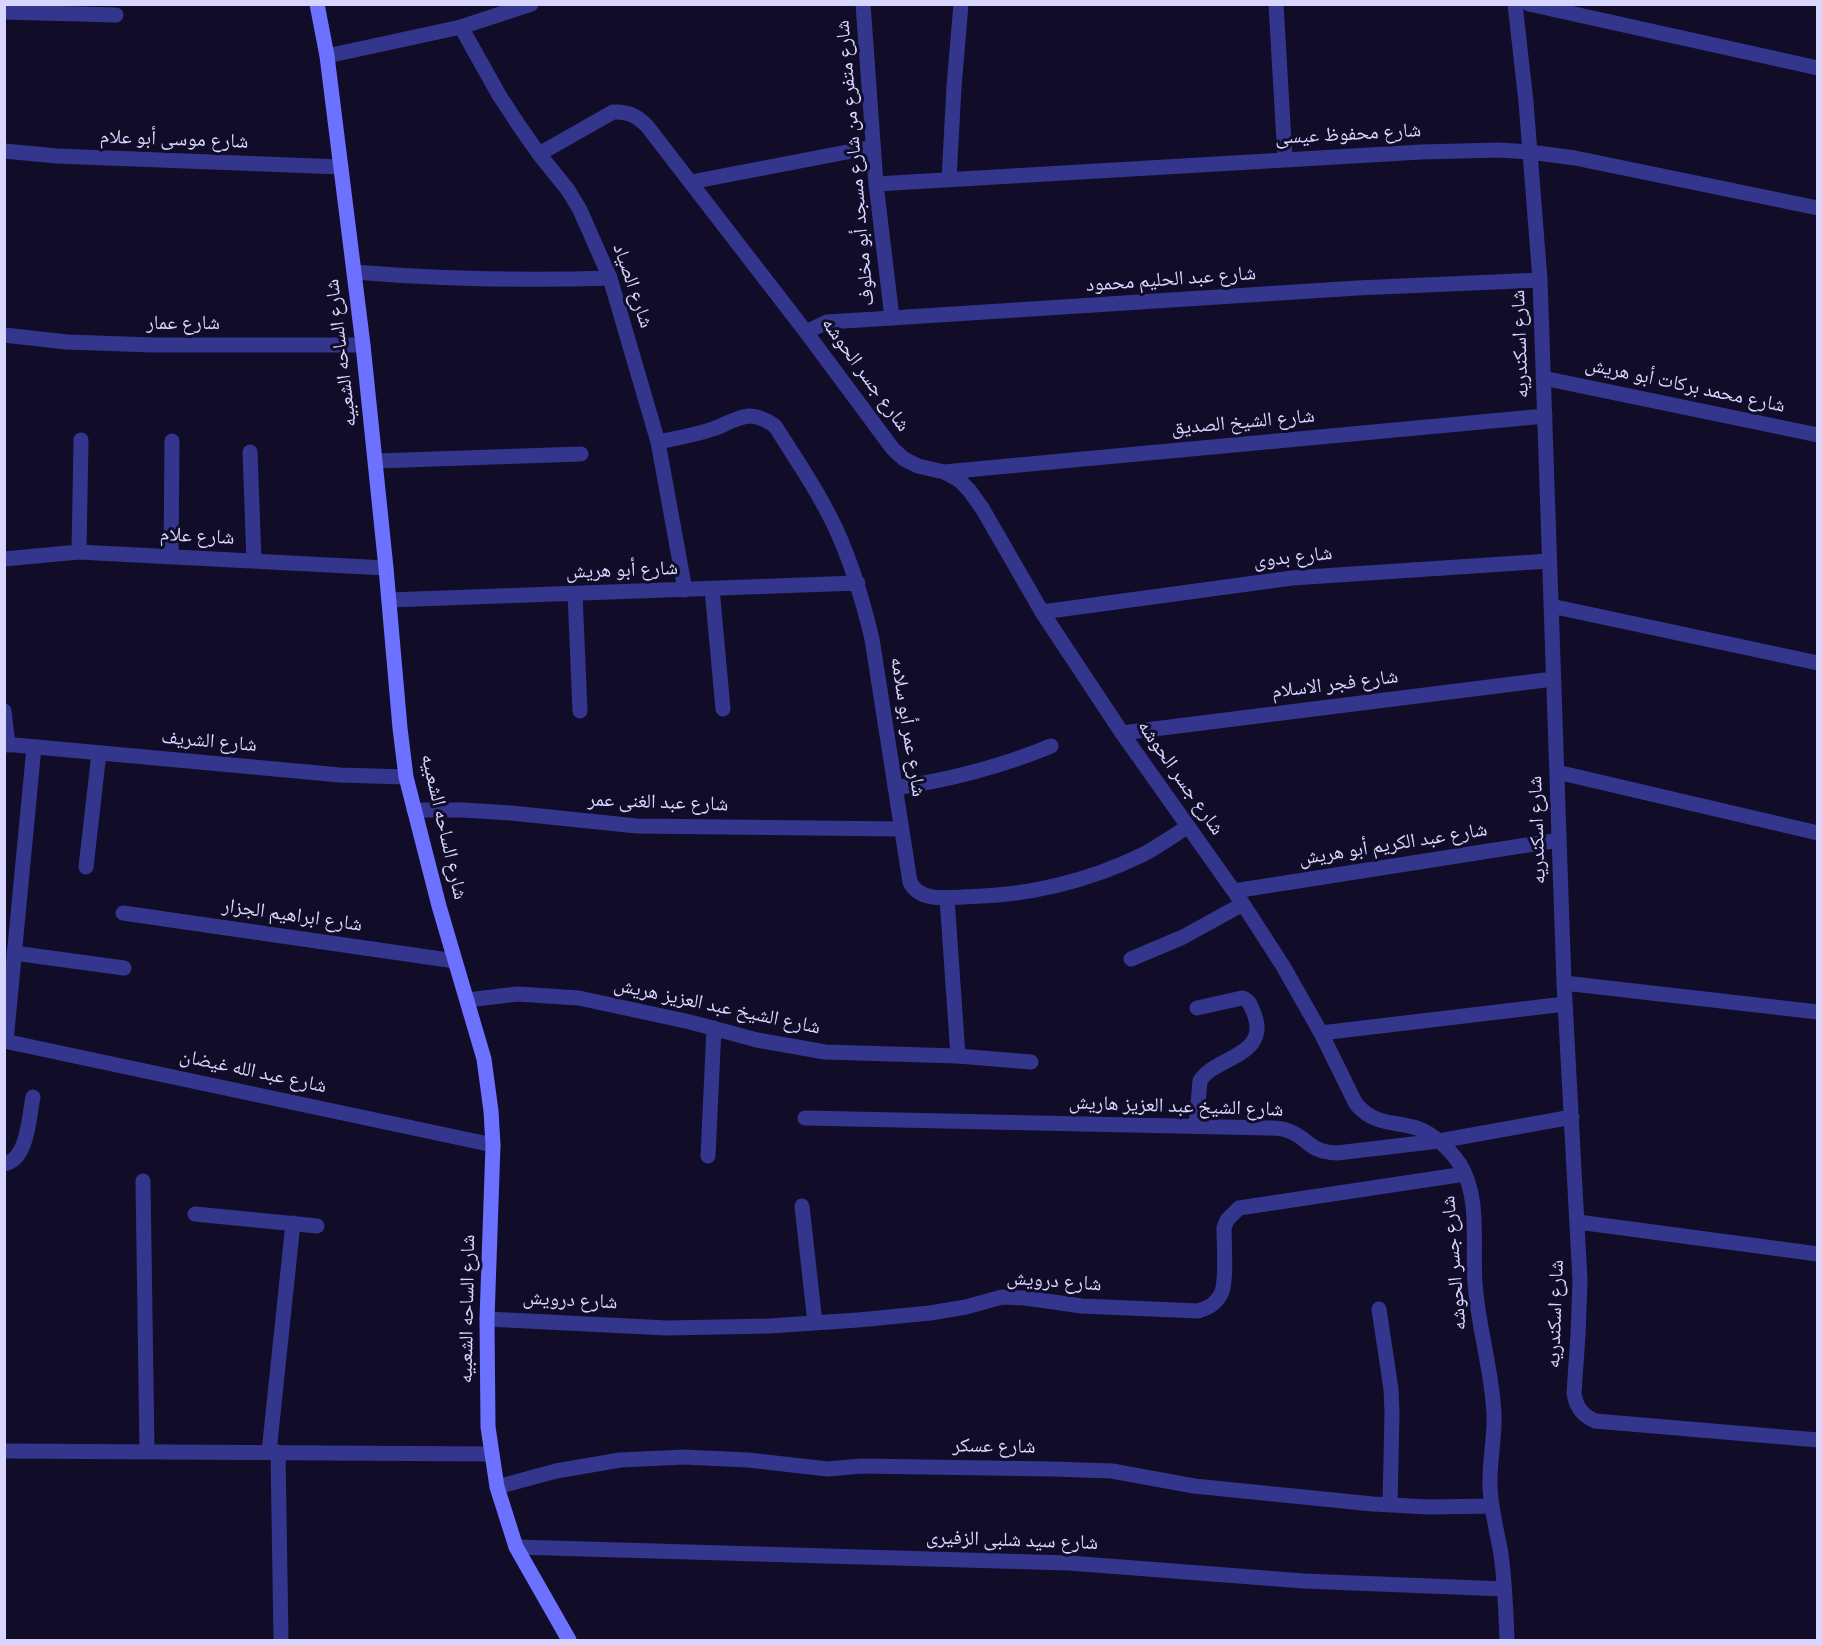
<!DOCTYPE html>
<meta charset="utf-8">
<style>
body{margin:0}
#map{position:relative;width:1822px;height:1645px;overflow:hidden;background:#110d29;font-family:"Roboto Condensed",sans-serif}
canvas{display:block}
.frame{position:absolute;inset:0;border:6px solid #d8d6ff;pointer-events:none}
</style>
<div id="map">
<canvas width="1822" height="1645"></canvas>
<div class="frame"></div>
</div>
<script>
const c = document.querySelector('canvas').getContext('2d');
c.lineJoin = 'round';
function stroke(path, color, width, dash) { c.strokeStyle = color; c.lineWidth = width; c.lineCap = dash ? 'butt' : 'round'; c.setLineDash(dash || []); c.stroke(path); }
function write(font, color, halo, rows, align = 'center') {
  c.font = font + ' "Roboto Condensed","Noto Naskh Arabic",sans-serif'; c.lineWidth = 6; c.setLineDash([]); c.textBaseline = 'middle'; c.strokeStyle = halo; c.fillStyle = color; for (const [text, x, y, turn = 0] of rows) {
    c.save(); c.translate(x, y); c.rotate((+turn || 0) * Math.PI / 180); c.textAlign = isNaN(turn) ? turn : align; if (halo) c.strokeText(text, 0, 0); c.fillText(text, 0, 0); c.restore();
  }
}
stroke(new Path2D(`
 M4,1164C28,1160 29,1116 33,1097
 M143,1181L147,1451
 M195,1214L317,1226
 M4,1451L492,1454
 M269,1452L293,1223
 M278,1452L281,1640`), '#34368d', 15);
stroke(new Path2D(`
 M863,4L876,184L892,318
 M1276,4L1285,159
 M1515,4L1526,102L1540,280L1564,983L1580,1281L1578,1335L1574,1393C1576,1407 1582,1415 1595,1421L1818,1440
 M1529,4L1818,68
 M4,12L116,15
 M461,27L499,95L520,127L539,154L568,190L580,210L610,278L658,442L685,590
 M327,56L461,27L531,4
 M4,151L57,156L341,167
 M539,154L613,112C628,111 637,116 647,126L806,332L893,449L904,459L918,466L944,472L959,480L969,490L982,508L1042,612L1122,733L1243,904L1283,966L1321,1033L1356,1104C1374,1125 1392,1121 1417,1128C1433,1134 1449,1148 1459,1163C1481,1196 1472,1244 1475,1283C1478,1327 1492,1370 1494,1414C1495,1438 1489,1462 1490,1487C1491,1510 1497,1531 1501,1554C1505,1583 1506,1612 1507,1640
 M949,179L954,87L961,4
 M691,182L873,147
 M876,184L1421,152L1498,150L1530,152L1575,158L1818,208
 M354,272C439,279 524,281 610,278
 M806,332L827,322L892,318L1357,288L1540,280
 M4,335L67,342L153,345H363
 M1543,378L1818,435
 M658,442C677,438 695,435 713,429C725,425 736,417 749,416C759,416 767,420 775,426C796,459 819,493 836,529C852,564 863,601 872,639L910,882C919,901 944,898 963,897C1026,896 1087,882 1144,854C1159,846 1173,836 1187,827
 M250,452L254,561
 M376,461L581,454
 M944,472L1545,416
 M79,552L81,440
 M171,557L172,441
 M4,559L79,552L386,568
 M712,589L723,709
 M575,594L580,711
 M389,600L858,583
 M1551,606L1818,663
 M1042,612L1292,578L1549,561
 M4,711L8,745
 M1122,733L1553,679
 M4,744L340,775L406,777
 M1557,772L1818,833
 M895,788C949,780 1000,767 1051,746
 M414,810H463L511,813L637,826L901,829
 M86,867L99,753
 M1234,891L1559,840
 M947,898L958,1056
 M123,913L455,961
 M14,953L124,968
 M1131,959L1183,937L1243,904
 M1564,983L1818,1012
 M468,1000L517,994L579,998L690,1022L757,1040L825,1052L958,1056L1031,1062
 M1321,1033L1565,1004
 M4,1041L493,1145
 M6,1041L34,747
 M805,1118L1270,1128C1276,1128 1283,1128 1289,1131C1310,1139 1308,1152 1337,1153L1439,1141L1572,1117
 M1196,1126L1200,1081C1214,1056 1273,1057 1253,1011C1250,1004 1249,1000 1242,998L1197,1008
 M708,1156L714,1028
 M802,1206L815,1323
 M1578,1222L1818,1254
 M1379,1309L1391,1389L1392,1413L1390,1505
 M487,1319L667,1328L770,1326L858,1320L930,1313L966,1307L1002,1297L1025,1298L1082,1306L1198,1311C1208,1308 1216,1304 1221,1294C1227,1282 1224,1244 1224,1228L1227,1220L1239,1208L1465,1174
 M497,1487L556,1471L620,1460L684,1457L748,1460L828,1469L861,1466L1053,1469L1112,1471L1194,1486L1373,1504L1429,1507L1492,1506
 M516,1547L1069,1563L1304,1581L1504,1589`), '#34368d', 15);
stroke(new Path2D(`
 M317,4L327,56L363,345L386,568L400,728L406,777L439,906L484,1059L491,1111L493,1145L487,1319L488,1427L497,1487L516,1547L569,1640`), '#6d71ff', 15);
write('20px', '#d8d6ff', '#110d29', [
 ["شارع محفوظ عيسى",1348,135,-3],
 ["شارع موسى أبو علام",174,140,2],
 ["شارع متفرع من شارع مسجد أبو مخلوف",856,163,-95],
 ["شارع عبد الحليم محمود",1171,280,-4],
 ["شارع الصياد",632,286,71],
 ["شارع عمار",183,324],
 ["شارع اسكندريه",1521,344,-92],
 ["شارع الساحه الشعبيه",342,353,-97],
 ["شارع جسر الحوشه",865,375,54],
 ["شارع محمد بركات أبو هريش",1685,386,12],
 ["شارع الشيخ الصديق",1243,423,-5],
 ["شارع علام",197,537,3],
 ["شارع بدوى",1293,558,-6],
 ["شارع أبو هريش",622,571,-2],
 ["شارع فجر الاسلام",1335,685,-7],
 ["شارع عمر أبو سلامه",907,727,81],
 ["شارع الشريف",209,742,5],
 ["شارع جسر الحوشه",1180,778,55],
 ["شارع عبد الغنى عمر",658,803,2],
 ["شارع الساحه الشعبيه",443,827,77],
 ["شارع اسكندريه",1538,830,-92],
 ["شارع عبد الكريم أبو هريش",1393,845,-9],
 ["شارع ابراهيم الجزار",292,916,8],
 ["شارع الشيخ عبد العزيز هريش",717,1007,12],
 ["شارع عبد الله غيضان",253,1072,12],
 ["شارع الشيخ عبد العزيز هاريش",1176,1107,2],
 ["شارع جسر الحوشه",1455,1263,-95],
 ["شارع درويش",1054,1282,4],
 ["شارع درويش",570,1301,3],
 ["شارع الساحه الشعبيه",468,1309,-89],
 ["شارع اسكندريه",1556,1314,-88],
 ["شارع عسكر",994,1447,1],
 ["شارع سيد شلبى الزفيرى",1012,1541,2]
]);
</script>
